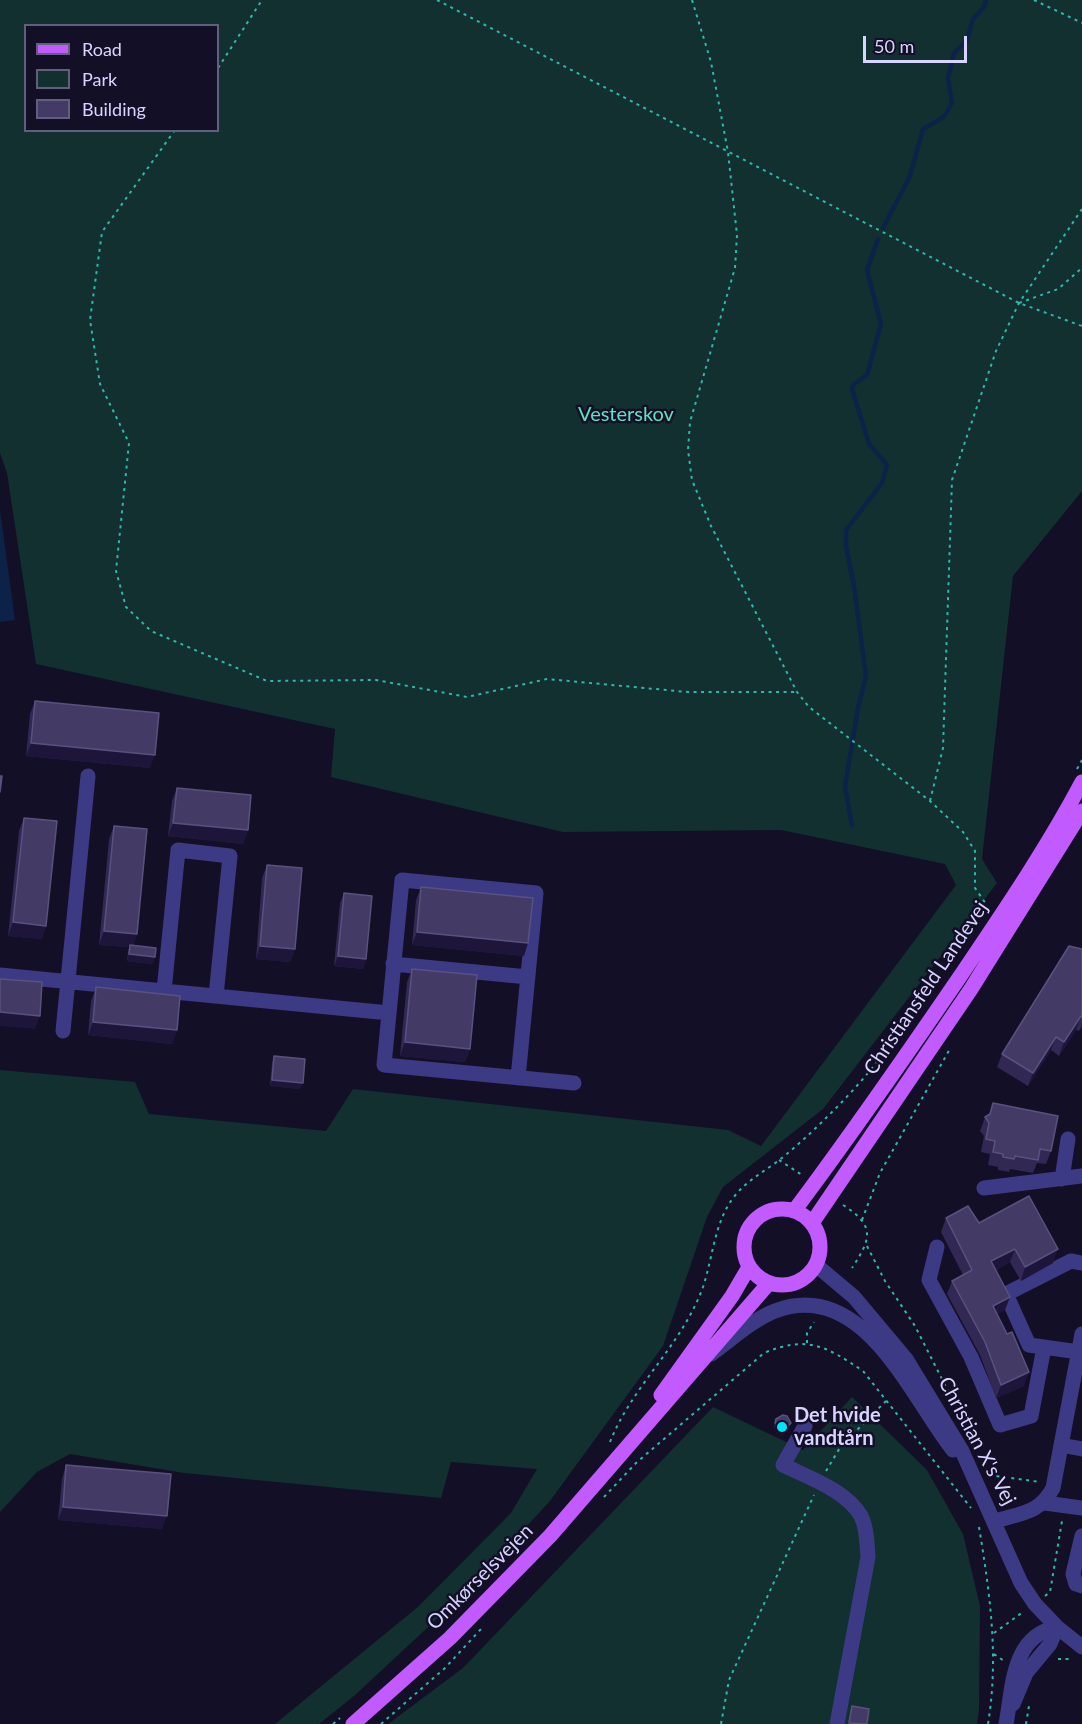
<!DOCTYPE html>
<meta charset="utf-8">
<style>
body{margin:0}
#map{position:relative;width:1082px;height:1724px;overflow:hidden;background:#130f26;font-family:Lato,sans-serif}
canvas{display:block}
.legend{position:absolute;left:24px;top:24px;width:195px;height:108px;box-sizing:border-box;background:#130f26;border:2px solid #625e7d;margin:0;padding:8px 10px;list-style:none;font-size:18px;color:#d9d4ff}
.legend li{display:flex;align-items:center;gap:12px;height:30px}
.legend b{width:30px;border:2px solid #625e7d}
.scale{position:absolute;left:863px;top:36px;width:104px;height:27px;box-sizing:border-box;border:3px solid #d9d4ff;border-top:0;padding-left:8px;font-size:18px;line-height:21px;white-space:nowrap;color:#d9d4ff;-webkit-text-stroke:4px #130f26;paint-order:stroke}
</style>
<div id="map">
<canvas width="1082" height="1724"></canvas>
<ul class="legend">
<li><b style="height:8px;background:#c25bff"></b>Road</li>
<li><b style="height:16px;background:#12302f"></b>Park</li>
<li><b style="height:16px;background:#433a66"></b>Building</li>
</ul>
<div class="scale">50 m</div>
</div>
<script>
const c = document.querySelector('canvas').getContext('2d');
c.lineJoin = 'round';
function fillPath(path, color) { c.fillStyle = color; c.fill(path, 'evenodd'); }
function stroke(path, color, width, dash) { c.strokeStyle = color; c.lineWidth = width; c.lineCap = dash ? 'butt' : 'round'; c.setLineDash(dash || []); c.stroke(path); }
function write(font, color, halo, rows, align = 'center') {
  c.font = font + ' Lato,sans-serif'; c.lineWidth = 5; c.setLineDash([]); c.textBaseline = 'middle'; c.strokeStyle = halo; c.fillStyle = color; for (const [text, x, y, turn = 0] of rows) {
    c.save(); c.translate(x, y); c.rotate((+turn || 0) * Math.PI / 180); c.textAlign = isNaN(turn) ? turn : align; if (halo) c.strokeText(text, 0, 0); c.fillText(text, 0, 0); c.restore();
  }
}
fillPath(new Path2D(`
 M0,0H1082V491L1013,576L982,859L997,883L823,1109L723,1187L707,1217L663,1346L550,1501L468,1590L354,1696L319,1724H275L419,1606L511,1513L537,1469L451,1462L441,1498L184,1473L70,1454L37,1472L0,1512V1070L135,1082L149,1114L326,1131L353,1089L728,1130L761,1146L956,885L945,864L781,830L563,832L331,777L335,729L36,664L7,473L0,453ZM26,26H218V130H26Z
 M852,1397L927,1470L963,1534L980,1606L979,1709L977,1724H388L463,1668L713,1407L803,1450Z`), '#12302f');
fillPath(new Path2D(`
 M0,510L15,620L0,622Z`), '#0c2248');
stroke(new Path2D(`
 M883,228L910,176L923,129L944,117L952,103L948,78L954,53L967,40L973,19L984,7L986,0
 M852,825L845,787L858,708L866,676L854,586L846,546V530L882,483L887,465L869,444L852,389L854,384L867,375L881,324L867,270L878,239`), '#0c2248', 4.5);
stroke(new Path2D(`
 M437,0L1019,303L1082,326
 M692,0L711,62L728,152L737,235L735,268L690,422L688,450L692,480L711,526L797,692L809,707L930,801L963,832L975,851V888L988,907
 M1034,0L1082,23
 M218,68L262,0
 M175,130L102,232L90,320L100,384L129,443L116,571L126,607L151,631L267,681L376,680L467,697L547,679L688,692H797
 M1019,303L1058,289L1082,268
 M1077,769L1082,760
 M930,801L943,748L952,480L996,351L1019,303L1082,209
 M779,1160L802,1175
 M843,1205C876,1226 871,1239 852,1268
 M862,1220L880,1173L951,1047
 M867,1246L885,1281L915,1326L971,1436
 M807,1343V1333L814,1322
 M610,1442C632,1386 682,1345 703,1287C713,1257 714,1224 733,1198C746,1181 762,1173 778,1161C796,1147 813,1131 829,1115C863,1082 894,1042 922,1004
 M826,1471L841,1446L886,1401
 M989,1475L1040,1482
 M604,1497L636,1463L764,1353C807,1335 826,1346 863,1371L971,1508
 M979,1527C990,1594 999,1657 988,1724
 M1045,1596L1050,1592L1062,1521
 M994,1633L1023,1612
 M994,1654L1004,1661
 M1058,1659H1073
 M333,1724L340,1718
 M381,1724L445,1668L481,1629
 M721,1724L729,1680L814,1495
 M1026,1724L1029,1706`), '#2fb8b0', 2, [3, 4.5]);
stroke(new Path2D(`
 M393,964L528,977
 M0,975L389,1013
 M164,991L178,850L230,856L216,996
 M63,1031L88,776
 M518,1078L536,893L402,880L384,1065L574,1083
 M1062,1179L1068,1139
 M984,1188L1082,1176
 M937,1247L929,1280L971,1357L1000,1425L1031,1416L1044,1347
 M816,1265L854,1297L906,1359L962,1451L1021,1583L1035,1604L1057,1627L1082,1647
 M1079,1352L1029,1345L1006,1294L1071,1261L1082,1263
 M711,1354C731,1340 752,1320 775,1311C863,1277 911,1397 953,1450
 M805,1426L783,1465C807,1477 846,1490 861,1516C867,1528 867,1544 868,1557L837,1724
 M1061,1445L1082,1449
 M1045,1503L1082,1508
 M995,1521C1021,1513 1039,1514 1053,1488L1082,1334
 M1082,1536L1073,1574L1076,1584L1082,1586
 M1013,1704L1026,1673L1050,1644L1057,1627
 M1006,1724C1013,1688 1011,1636 1057,1627`), '#3d3a85', 15);
stroke(new Path2D(`
 M744 1247a38 38 0 1 1 76 0a38 38 0 1 1-76 0Z
 M794,1211C851,1135 905,1057 959,978C1002,914 1046,850 1082,782
 M812,1223L971,989L1082,811
 M661,1395L732,1296L749,1267
 M353,1724L450,1638L550,1536L769,1283`), '#c25bff', 15);
fillPath(new Path2D(`
 M35,701L150,768L26,756L30,714Z
 M177,788L248,830L243,844L168,836L172,801Z
 M24,818L46,926L42,939L8,936L19,831Z
 M114,826L137,934L133,945L155,957L152,964L127,961L128,952L129,947L99,945L109,839Z
 M267,865L295,949L290,962L256,959L262,878Z
 M421,887L524,956L412,945L416,900Z
 M344,893L366,959L363,969L334,966L340,903Z
 M1082,949V1026L1079,1031L1076,1030L1059,1056L1051,1050L1028,1086L997,1067L1002,1054Z
 M412,969L470,1049L465,1062L400,1056L407,982Z
 M96,987L177,1030L172,1044L88,1035L91,1001Z
 M274,1056L300,1089L270,1086L272,1063Z
 M993,1103L1051,1151L1046,1164L1037,1163L1033,1173L1010,1169L1009,1172L998,1170V1167L988,1165L990,1154L981,1152L984,1136L980,1131L985,1117L989,1115Z
 M946,1218L979,1223L1053,1263L1021,1281L1010,1262L996,1270L1005,1310L997,1314L1024,1386L996,1398L980,1355L947,1294L952,1281L963,1275L941,1232Z
 M776,1419L790,1426L782,1435L774,1427Z
 M66,1465L162,1529L58,1520L62,1479Z
 M852,1706L867,1724H848L850,1712Z`), '#312854');
fillPath(new Path2D(`
 M31,743L155,755L150,768L26,756Z
 M173,823L248,830L243,844L168,836Z
 M13,922L46,926L42,939L8,936Z
 M104,931L137,934L133,948L130,945L129,947L99,945Z
 M417,932L528,943L524,956L412,945Z
 M260,946L295,949L290,962L256,959Z
 M129,954L155,957L152,964L127,961Z
 M338,956L366,959L363,969L334,966Z
 M0,1012L40,1016L35,1029L0,1026Z
 M1081,1016L1076,1030L1059,1056L1064,1042Z
 M93,1022L177,1030L172,1044L88,1035Z
 M1056,1037L1051,1050L1028,1086L1033,1073Z
 M405,1042L470,1049L465,1062L400,1056Z
 M272,1080L303,1083L300,1089L270,1086Z
 M1015,1249L1010,1262L986,1275L991,1261Z
 M1058,1249L1053,1263L1021,1281L1025,1267Z
 M1010,1297L1005,1310L988,1320L993,1306Z
 M1029,1372L1024,1386L996,1398L1001,1385Z
 M791,1423L790,1426L782,1435L783,1431Z
 M63,1507L167,1516L162,1529L58,1520Z`), '#1d163a');
const building = new Path2D(`
 M35,701L159,713L155,755L31,743Z
 M0,776H2L0,792Z
 M177,788L251,795L248,830L173,823Z
 M24,818L57,821L46,926L13,922Z
 M114,826L147,829L137,934L104,931Z
 M267,865L302,868L295,949L260,946Z
 M421,887L533,898L528,943L417,932Z
 M344,893L372,896L366,959L338,956Z
 M130,945L156,948L155,957L129,954Z
 M1069,946L1082,949V1017L1081,1016L1064,1042L1056,1037L1033,1073L1002,1054Z
 M412,969L477,975L470,1049L405,1042Z
 M0,979L42,982L40,1016L0,1012Z
 M96,987L180,996L177,1030L93,1022Z
 M274,1056L305,1059L303,1083L272,1080Z
 M993,1103L1058,1116L1051,1151L1040,1149L1038,1160L1015,1156L1014,1159L1003,1157V1154L993,1152L995,1141L986,1139L989,1123L985,1117L990,1114Z
 M1029,1196L1058,1249L1025,1267L1015,1249L991,1261L1010,1297L993,1306L1007,1334L1012,1332L1029,1372L1001,1385L985,1342L952,1281L972,1270L946,1218L968,1206L979,1223Z
 M783,1415L787,1416L791,1423L783,1431L775,1423L776,1419Z
 M66,1465L171,1474L167,1516L63,1507Z
 M852,1706L869,1709L867,1724L849,1723Z`);
fillPath(building, '#433a66');
stroke(building, '#5a527e', 1.5);
for (const [x, y, r, color] of [
 [782,1427,6,"#00e5ff"]
]) { const dot = new Path2D(); dot.arc(x, y, r, 0, 2 * Math.PI); c.fillStyle = color; c.fill(dot); stroke(dot, '#130f26', 2); }
write('20px', '#5fe0c0', '#130f26', [
 ["Vesterskov",626,415]
]);
write('20px', '#d9d4ff', '#130f26', [
 ["Christiansfeld Landevej",926,988,-56],
 ["Christian X's Vej",977,1441,62],
 ["Omkørselsvejen",480,1577,-45]
]);
write('bold 20px', '#d9d4ff', '#130f26', [
 ["Det hvide",794,1416],
 ["vandtårn",794,1439]
], 'left');
</script>
